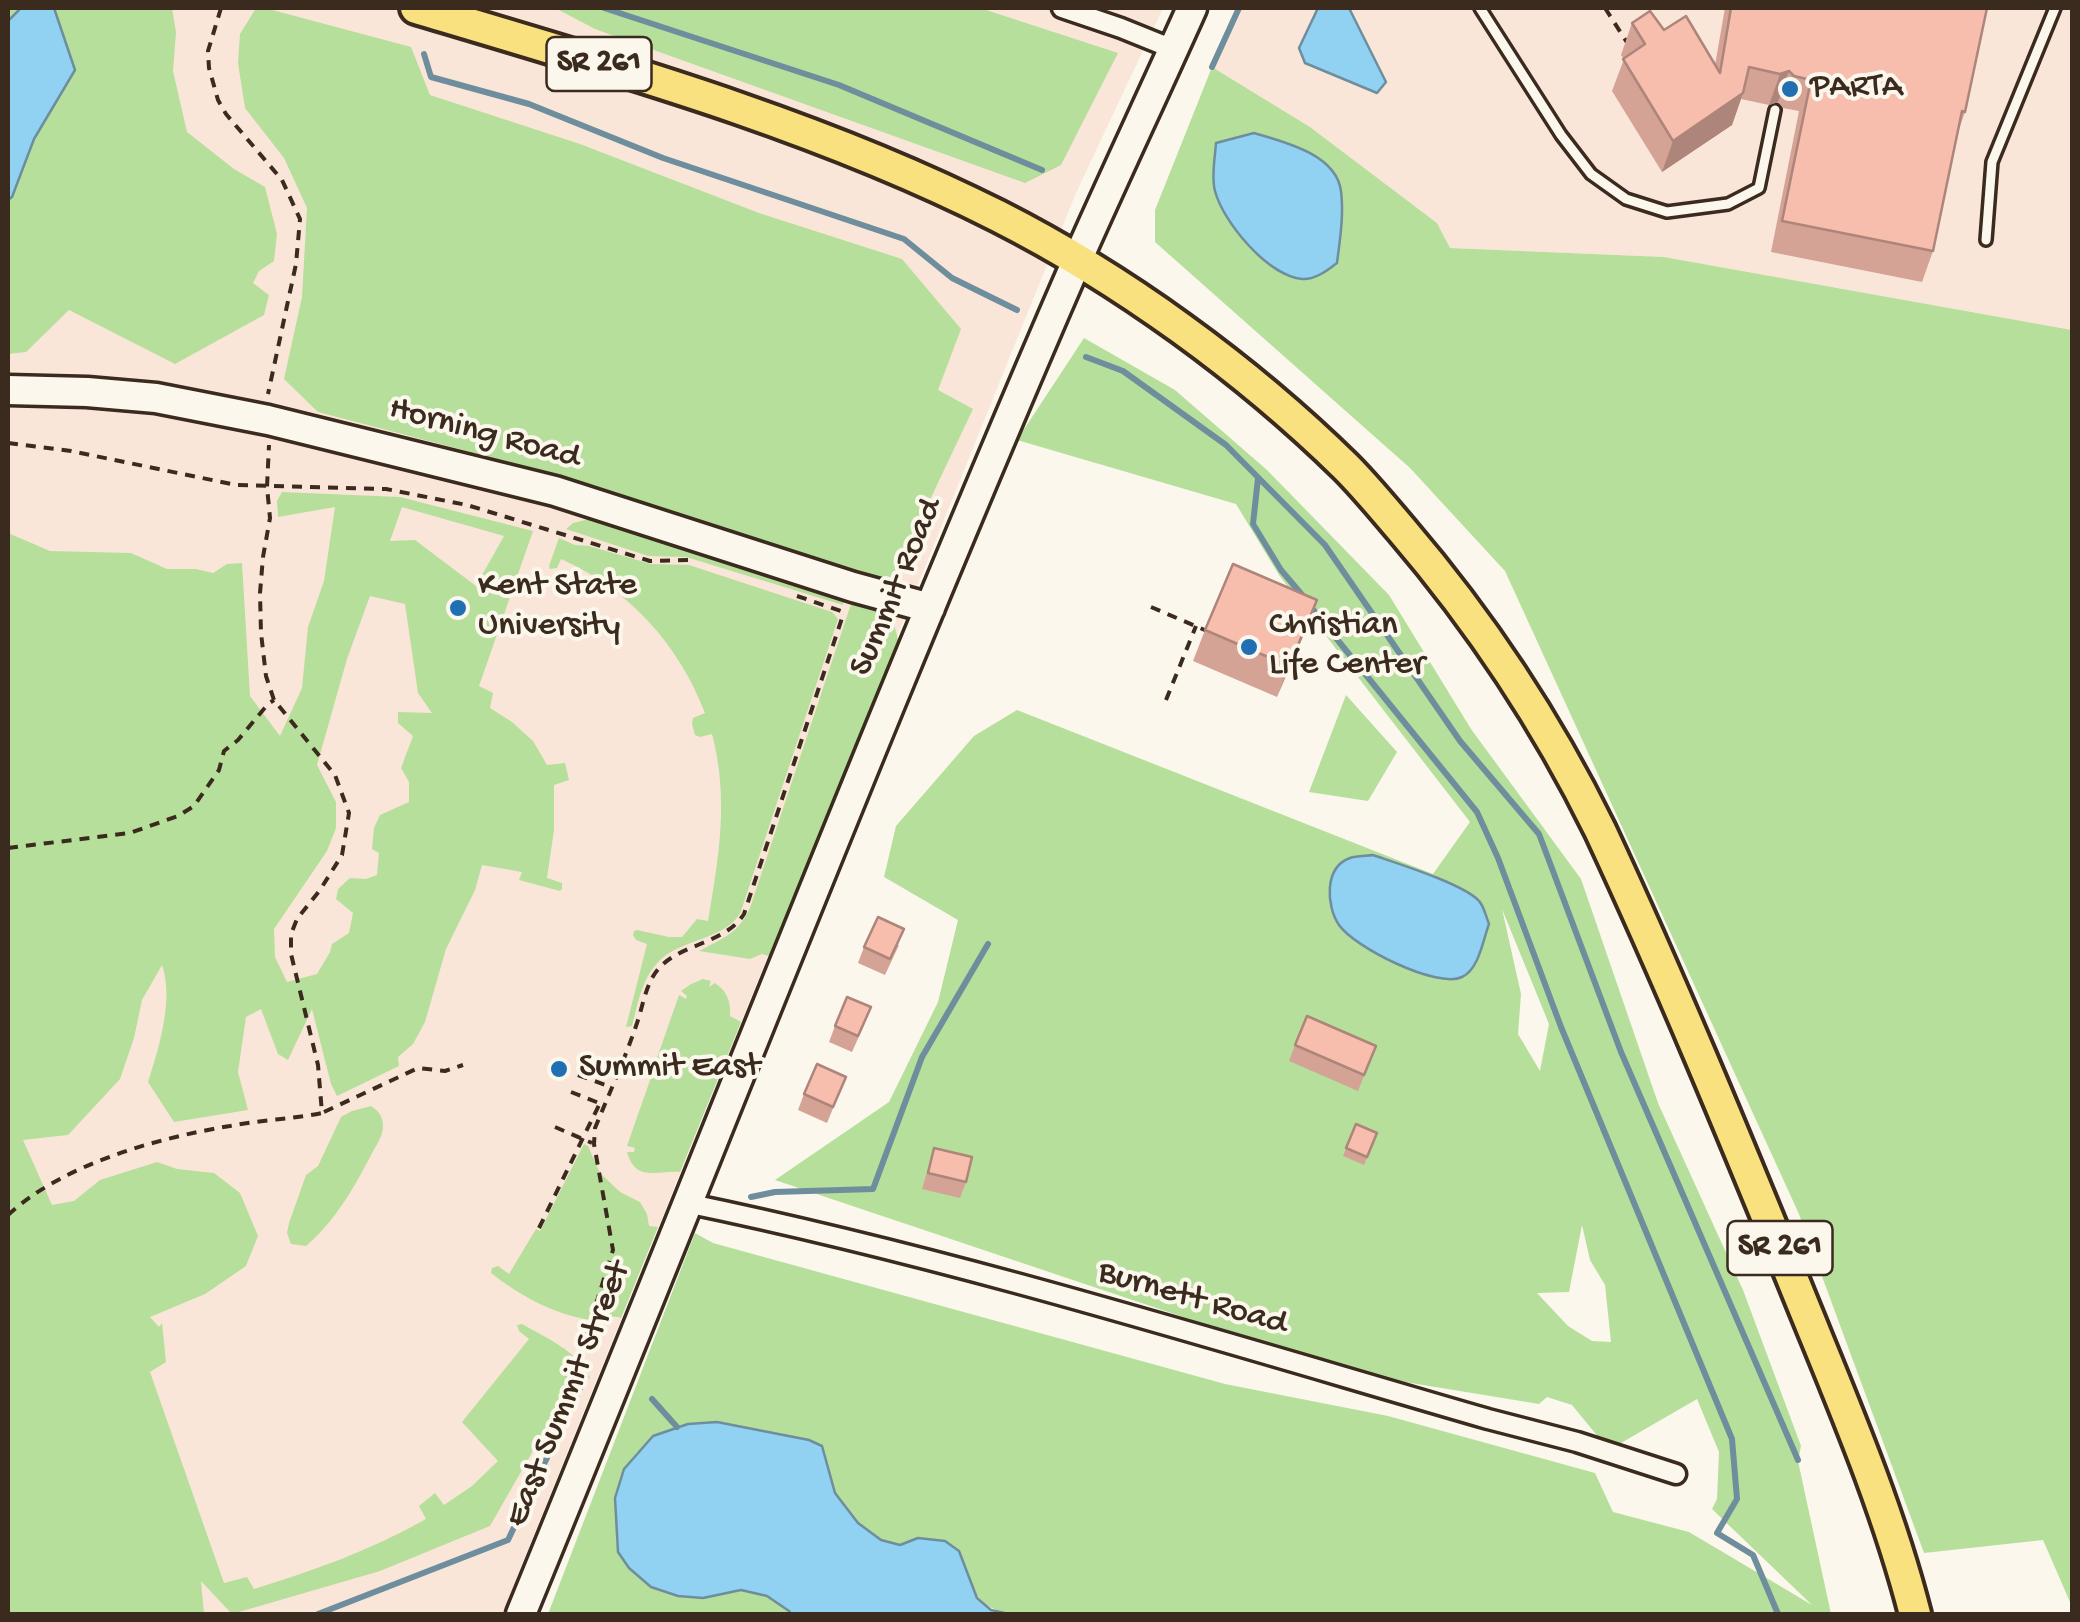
<!DOCTYPE html>
<style>
body{margin:0}
#map{position:relative;width:2080px;height:1622px;overflow:hidden;background:#fbf7ec;font-family:"Gochi Hand",sans-serif}
canvas{display:block}
.frame{position:absolute;inset:0;border:10px solid #3b2a1e;pointer-events:none}
</style>
<div id="map">
<canvas width="2080" height="1622"></canvas>
<div class="frame"></div>
</div>
<script>
const c = document.querySelector('canvas').getContext('2d');
c.lineJoin = 'round';
function fillPath(path, color) { c.fillStyle = color; c.fill(path, 'evenodd'); }
function stroke(path, color, width, dash) { c.strokeStyle = color; c.lineWidth = width; c.lineCap = dash ? 'butt' : 'round'; c.setLineDash(dash || []); c.stroke(path); }
function write(font, color, halo, rows, align = 'center') {
  c.font = font + ' "Gochi Hand",sans-serif'; c.lineWidth = 8; c.setLineDash([]); c.textBaseline = 'middle'; c.strokeStyle = halo; c.fillStyle = color; for (const [text, x, y, turn = 0] of rows) {
    c.save(); c.translate(x, y); c.rotate((+turn || 0) * Math.PI / 180); c.textAlign = isNaN(turn) ? turn : align; if (halo) c.strokeText(text, 0, 0); c.fillText(text, 0, 0); c.restore();
  }
}
fillPath(new Path2D(`
 M8,8H1163L1076,193L502,1614H8Z
 M1239,8H2072V330L1664,257L1450,248L1437,223L1310,127L1212,67Z`), '#fae6d9');
fillPath(new Path2D(`
 M8,8H172L176,32L173,71L187,132L234,169L265,187L277,234L274,261L259,271L253,283L269,295L264,315L175,364L69,310L26,352L8,354Z
 M256,8H265L411,47L430,95L580,144L759,213L902,259L961,329L938,390L973,409L890,584L501,460L318,412L284,379L302,297L307,208L284,158L245,108L238,63L240,34Z
 M555,8H980L1118,53L1061,165L1025,183L595,29Z
 M1212,67L1310,127L1437,223L1450,248L1664,257L2072,330V1602H2070L2043,1540L1924,1553L1799,1214L1505,571L1410,468L1155,242V210Z
 M1084,338L1175,390L1267,470L1389,595L1471,729L1581,879L1658,1103L1743,1290L1801,1446L1798,1461L1831,1614H1009C971,1605 972,1584 959,1552L919,1538L900,1545L881,1540L858,1523L835,1493L822,1446L637,1452C611,1485 615,1512 618,1552L678,1596L702,1598L741,1590L767,1596L789,1611L791,1614H548L695,1233L713,1243L1225,1384L1388,1416L1595,1473L1613,1512L1689,1532L1812,1605L1712,1509L1717,1499L1719,1452L1697,1399L1609,1450L1572,1405L1547,1397L1539,1404L1350,1373L775,1180L889,1102L938,1002L958,920L884,877L896,826L974,736L1017,710L1433,874L1470,822L1279,575L1236,504L1017,440ZM1502,909L1549,1024L1540,1071L1518,1034L1521,994ZM1582,1225L1590,1260L1605,1285L1611,1342L1592,1341L1568,1326L1537,1293L1569,1292Z
 M282,492L400,497L533,531L479,686L493,693L490,708L512,722L533,741L547,765L565,763L569,780L554,785V830L547,878L562,883V889L560,891L519,880L522,872L482,865L475,890L446,949L425,1022L413,1044L398,1057L399,1066L337,1096L331,1084L312,1009L288,1060L278,1054L261,1009L246,1017L238,1072L248,1110L174,1122L148,1082C159,1048 174,999 162,965L142,1000L134,1038L120,1079L68,1135L23,1140L52,1205L74,1201L100,1180L157,1162L177,1169L214,1173L240,1193L258,1236L246,1266L205,1294L150,1317L159,1327L162,1323L166,1362L150,1372L224,1583L247,1577L254,1589C313,1571 371,1550 426,1519L419,1506L435,1493L444,1505L472,1486L498,1461L462,1422L529,1339L519,1331L517,1325L522,1324C546,1338 578,1351 590,1378L573,1381L490,1526L380,1571L232,1614L201,1581L204,1614H8V533L50,551L131,553L167,569H196L213,573L227,564L242,563L250,696L280,736L302,688L308,627L324,581L335,507L278,517L277,501ZM402,507L504,536L476,586L415,540L390,541ZM370,596L405,604L418,693L432,713L398,712V723L413,736L401,768L409,782V802L380,815L374,828L372,849L379,853L377,875L366,879L350,878L338,889L336,899L353,913L349,933L332,944L330,952L317,974L287,982L275,957L274,929L327,851L336,828V802L317,765L347,659Z
 M591,515L846,595L843,605L686,557L648,556L566,529L573,523L589,519Z
 M559,538L575,545L589,546L651,564L689,565L832,612L838,619L740,914C720,943 675,938 654,967C641,983 637,1007 632,1026L626,1027L647,944L636,940L633,935L634,931L637,930L669,937H682L697,919L708,921C719,856 729,799 712,734L700,737L695,735L692,724L693,718L705,713C679,645 629,589 561,559L557,568L550,569L549,566Z
 M853,598C876,607 894,612 898,640L769,956L762,954L750,959L699,951C723,938 738,934 750,908Z
 M1346,695L1397,752L1368,801L1309,792Z
 M703,979L711,981L709,987L715,983C727,991 731,1002 730,1016L741,1022L680,1172C657,1170 636,1183 627,1152H634L635,1148L627,1146L656,1063L664,1064L665,1060L657,1058L679,995L686,999L687,996L681,991L691,984Z
 M371,1106C381,1112 385,1121 382,1133C380,1140 375,1148 371,1155C354,1188 335,1221 306,1246L291,1244L287,1233L289,1223L306,1175L318,1166L341,1117L352,1111Z
 M584,1144L588,1146L600,1173L620,1192L640,1202L647,1214L649,1226L658,1227L621,1318C609,1314 603,1322 591,1320C555,1315 519,1295 491,1273L492,1268L498,1266L509,1274L536,1229L540,1231Z`), '#b6df9b');
const water = new Path2D(`
 M21,8H54L75,70L34,139L12,197L8,200V21Z
 M1318,8H1349L1386,82L1377,93L1305,63L1299,48Z
 M1254,133C1284,142 1336,154 1341,191C1344,215 1340,239 1337,263C1328,270 1315,280 1302,279C1268,276 1223,222 1215,191C1211,177 1215,158 1216,143Z
 M1373,855C1396,863 1464,884 1479,901C1484,906 1486,917 1489,924C1483,940 1479,969 1462,977C1437,989 1354,947 1339,925C1326,906 1324,867 1350,858C1356,856 1366,856 1373,855Z
 M717,1422L809,1440L822,1446L835,1493L858,1523L881,1540L900,1545L918,1538L945,1541L959,1551L977,1598L991,1610L1009,1614H1037H791L789,1611L767,1596L741,1590L703,1598L678,1596L651,1587L629,1568L618,1552L615,1498L624,1469L653,1436L688,1424Z`);
fillPath(water, '#91d1f2');
stroke(water, '#6f8e9d', 2.5);
stroke(new Path2D(`
 M604,8L839,85L1042,170
 M424,54L431,77L529,104L663,158L904,239L952,278L1017,310
 M1212,67L1239,8
 M1086,357L1123,371L1226,445L1325,545L1460,741L1539,834L1621,1052L1798,1460
 M1258,478L1253,524L1281,570L1303,596
 M1310,606L1477,812L1498,858L1561,1027L1732,1439L1737,1499L1717,1533L1753,1555L1778,1614
 M751,1197L775,1192L873,1189L922,1057L988,944
 M652,1399L677,1427
 M318,1614L508,1540L581,1386`), '#6f8e9d', 6);
const lane = new Path2D(`
 M1480,8L1561,135L1591,174L1626,199L1667,212L1728,204L1759,188L1775,110
 M1986,240L1992,162L2055,8`);
const street = new Path2D(`
 M1062,8L1121,28L1173,49
 M686,1203C957,1259 1222,1342 1488,1419L1577,1442L1676,1474`);
const secondary = new Path2D(`
 M8,390L87,392L156,398L268,420L555,491L853,587L930,608
 M521,1614C706,1164 882,709 1076,263C1114,177 1154,93 1192,8`);
const primary = new Path2D(`
 M416,8C613,67 814,123 998,216C1122,279 1246,369 1346,467C1365,486 1383,508 1401,529C1479,620 1547,722 1600,830C1670,980 1733,1133 1795,1285C1839,1394 1886,1501 1915,1614`);
stroke(lane, '#3b2a1e', 16);
stroke(street, '#3b2a1e', 25);
stroke(secondary, '#3b2a1e', 35);
stroke(primary, '#3b2a1e', 38);
stroke(new Path2D(`
 M221,8L208,51L209,68L218,100L226,114L282,180L300,219L296,264L268,394
 M1605,8L1628,44
 M8,443L71,451L236,485L386,489L467,505L650,561L688,560
 M797,596L844,612
 M1151,607L1207,631
 M1166,700L1196,626
 M8,848L130,833L178,816L194,806L219,770L224,751L238,740L268,704L274,700
 M578,1075L611,1087
 M571,1092L599,1103
 M324,1112L418,1068L445,1071L463,1065
 M555,1127L592,1143
 M8,1215C63,1164 157,1138 230,1126C260,1120 292,1119 322,1113L318,1065L291,954V934L297,919L320,890L342,855L349,813L335,775L274,700L266,676L261,633L260,593L263,557L270,518L267,487L269,445
 M539,1228L600,1103
 M585,1339L613,1250L594,1144L595,1128C609,1094 624,1061 636,1026C643,1007 645,984 659,968C682,943 725,944 744,914L844,612`), '#3b2a1e', 4, [10, 8]);
stroke(lane, '#fbf7ec', 9);
stroke(street, '#fbf7ec', 18);
stroke(secondary, '#fbf7ec', 28);
stroke(primary, '#fae180', 30);
fillPath(new Path2D(`
 M1725,8H1987L1965,112L1958,132L1933,251L1922,282L1771,252L1799,111L1783,108L1778,102L1769,105L1741,99L1732,125L1662,172L1612,91L1624,59L1621,55L1632,23L1664,30L1715,65Z
 M1317,600L1277,697L1193,661L1205,630Z
 M899,945L885,975L858,963L864,947Z
 M865,1023L852,1052L829,1042L835,1026Z
 M1295,1045L1376,1046L1358,1091L1289,1061Z
 M846,1077L827,1123L798,1110L804,1094Z
 M1356,1124L1377,1133L1364,1165L1343,1156Z
 M934,1148L966,1182L960,1198L922,1189Z`), '#d4a396');
fillPath(new Path2D(`
 M1789,71L1778,102L1769,105L1780,74Z
 M1743,93L1732,125L1662,172L1673,141Z
 M1317,600L1305,632L1277,697L1289,666Z`), '#ad857a');
const building = new Path2D(`
 M1731,8H1987L1965,112L1962,111L1933,251L1782,221L1811,80L1794,76L1789,71L1780,74L1749,67L1743,93L1673,141L1623,59L1645,44L1632,23L1650,11L1664,30L1686,16L1720,73Z
 M1233,564L1317,600L1289,666L1205,630Z
 M878,917L904,929L890,959L864,947Z
 M847,997L871,1007L858,1036L835,1026Z
 M1307,1016L1376,1046L1364,1075L1295,1045Z
 M817,1064L846,1077L833,1107L804,1094Z
 M1356,1124L1377,1133L1367,1157L1346,1148Z
 M934,1148L972,1157L966,1182L928,1173Z`);
fillPath(building, '#f7beae');
stroke(building, '#ad857a', 2.5);
for (const [x, y, r, color] of [
 [1790,89,10,"#1f6fb2"],
 [458,608,10,"#1f6fb2"],
 [1249,647,10,"#1f6fb2"],
 [559,1069,10,"#1f6fb2"]
]) { const dot = new Path2D(); dot.arc(x, y, r, 0, 2 * Math.PI); c.fillStyle = color; c.fill(dot); stroke(dot, '#fbf7ec', 4); }
for (const [x, y, w] of [
 [599,64,105],
 [1780,1248,105]
]) { const box = new Path2D(); box.roundRect(x - w / 2, y - 27, w, 54, 8); c.fillStyle = '#fbf7ec'; c.fill(box); stroke(box, '#3b2a1e', 2.5); }
write('bold 32px', '#3b2a1e', null, [
 ["SR 261",599,64],
 ["SR 261",1780,1248]
]);
write('35px', '#3b2a1e', '#fbf7ec', [
 ["PARTA",1810,89],
 ["Kent State",478,588],
 ["University",478,628],
 ["Christian",1269,627],
 ["Life Center",1269,667],
 ["Summit East",579,1069]
], 'left');
write('35px', '#3b2a1e', '#fbf7ec', [
 ["Horning Road",484,435,15],
 ["Summit Road",898,588,-67],
 ["Burnett Road",1192,1300,16],
 ["East Summit Street",570,1395,-68]
]);
</script>
